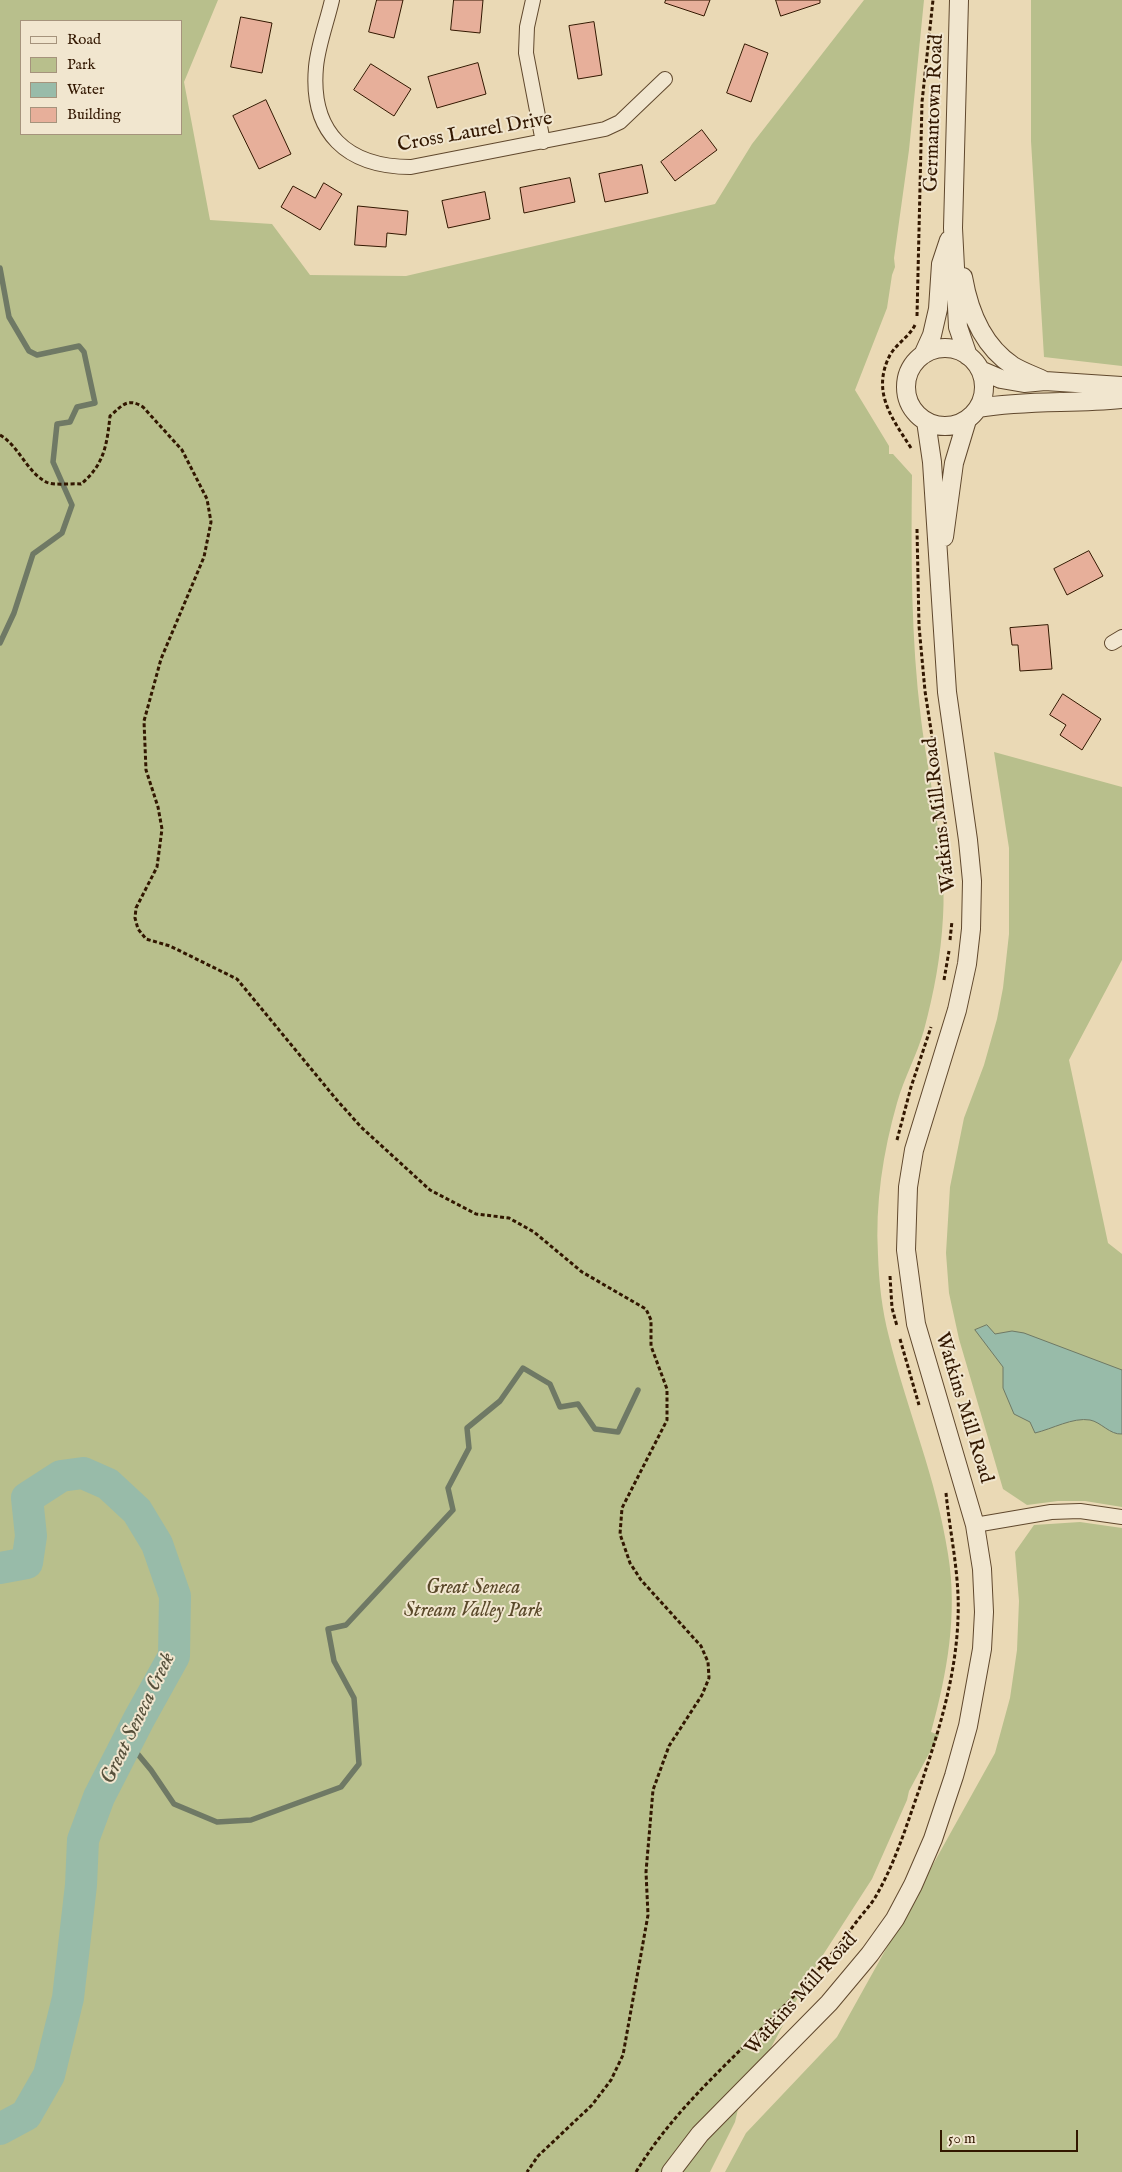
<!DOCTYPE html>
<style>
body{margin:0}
#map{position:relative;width:1122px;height:2172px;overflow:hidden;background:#ead9b5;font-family:"IM FELL English",serif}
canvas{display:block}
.legend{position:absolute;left:20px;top:20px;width:162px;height:115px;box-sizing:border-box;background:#f1e6cf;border:1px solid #a5937c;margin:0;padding:6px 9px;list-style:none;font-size:15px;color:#321700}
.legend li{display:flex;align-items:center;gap:10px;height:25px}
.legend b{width:25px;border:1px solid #a5937c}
.scale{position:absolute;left:940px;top:2130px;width:138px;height:22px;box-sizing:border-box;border:2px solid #321700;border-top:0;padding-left:6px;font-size:15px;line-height:18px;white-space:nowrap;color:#321700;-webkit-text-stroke:4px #f1e6cf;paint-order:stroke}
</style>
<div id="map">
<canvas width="1122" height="2172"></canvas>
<ul class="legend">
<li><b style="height:6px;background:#f1e6cf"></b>Road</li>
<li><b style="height:14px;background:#b8bf8c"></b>Park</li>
<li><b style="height:14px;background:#98bba9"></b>Water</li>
<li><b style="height:14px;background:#e7af9a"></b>Building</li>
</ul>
<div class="scale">50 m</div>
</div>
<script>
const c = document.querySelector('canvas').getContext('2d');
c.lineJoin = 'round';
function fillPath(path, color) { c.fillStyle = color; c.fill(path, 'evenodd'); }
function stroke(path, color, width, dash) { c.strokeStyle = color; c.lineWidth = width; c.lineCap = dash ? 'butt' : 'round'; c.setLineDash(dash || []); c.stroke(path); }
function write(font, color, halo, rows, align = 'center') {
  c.font = font + ' "IM FELL English",serif'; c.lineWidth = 4; c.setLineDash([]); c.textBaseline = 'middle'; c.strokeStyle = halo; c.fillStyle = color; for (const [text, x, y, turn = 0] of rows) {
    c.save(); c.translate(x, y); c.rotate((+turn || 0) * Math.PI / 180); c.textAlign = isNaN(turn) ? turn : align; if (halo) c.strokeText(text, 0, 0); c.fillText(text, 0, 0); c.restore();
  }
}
fillPath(new Path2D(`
 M0,0H218L184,82L210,220L272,224L310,275L406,276L715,204L752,144L864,0H924L909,150L894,258L895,267L892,275L887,308L855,390L889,446V454H893L912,475C911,557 911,638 921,719C929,785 947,850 943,917C941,955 934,993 924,1030C917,1055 904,1078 897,1103C883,1152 875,1204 878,1255C879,1283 882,1310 889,1337C907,1410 937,1480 948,1554C958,1614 947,1674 931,1732L939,1735L909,1791L907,1800L872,1879L810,1975L738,2109L735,2122L710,2172H0ZM21,21H181V134H21Z
 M1031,0H1122V366L1044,357L1031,141Z
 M994,752L1122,787V960L1069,1060L1108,1243L1122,1254V1507L1085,1501H1058L1027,1505L1003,1489L959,1339L949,1293L946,1253L950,1187L964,1118L984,1065L997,1019L1003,988L1009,934V848Z
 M1080,1522L1122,1528V2172H725L746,2133L837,2037L995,1753L1010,1698L1017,1650L1019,1601L1015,1552L1034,1525Z`), '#b8bf8c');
const water = new Path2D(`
 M987,1325L995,1334L1012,1331L1024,1333L1122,1370V1434C1110,1435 1101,1422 1090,1420C1073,1417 1052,1429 1035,1433L1030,1422L1014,1414L1003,1388V1367L975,1330Z`);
fillPath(water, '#98bba9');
stroke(water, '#6f7965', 1);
stroke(new Path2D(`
 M0,268L9,317L29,351L37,355L79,346L84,352L95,403L77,407L70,422L57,424L53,462L72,505L62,533L33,554L14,613L0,643
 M127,1741L151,1770L174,1804L217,1822L251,1820L341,1787L359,1764L354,1698L334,1661L328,1629L346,1625L453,1510L448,1488L469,1448L467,1428L500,1401L523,1368L550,1384L560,1407L578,1404L595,1429L618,1432L638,1390`), '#6f7965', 5.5);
stroke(new Path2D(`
 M0,1568L27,1563L31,1536L27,1498L61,1476L83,1473L108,1484L137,1511L157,1544L175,1596L174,1656L139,1719L99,1797L83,1840L81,1885L68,1998L49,2075L26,2115L0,2129`), '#98bba9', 32);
const building = new Path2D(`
 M377,0H403L394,38L369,32Z
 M454,0H483L480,33L451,30Z
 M666,0H710L704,16L665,3Z
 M776,0H820V3L781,16Z
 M241,17L272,23L262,73L231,67Z
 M594,22L602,75L578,79L569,26Z
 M745,44L768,53L751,102L727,93Z
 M478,63L486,94L437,108L428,77Z
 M371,64L411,89L394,116L354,90Z
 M266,100L291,154L259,169L233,116Z
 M702,130L717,150L675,181L661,162Z
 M642,165L648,193L605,202L599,174Z
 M570,178L575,202L524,213L520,188Z
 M324,183L342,194L320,230L281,207L293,186L315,198Z
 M485,192L490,219L448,228L442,201Z
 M358,206L408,211L406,235L387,233L386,247L355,245Z
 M1089,551L1103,576L1067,595L1054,569Z
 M1048,625L1052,669L1020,671L1018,645H1012L1010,628Z
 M1063,694L1101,719L1082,750L1060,735L1066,725L1050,715Z`);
fillPath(building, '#e7af9a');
stroke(building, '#321700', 1);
const minor = new Path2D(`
 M332,0C327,22 318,45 316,67C310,133 347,167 411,167L605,129L620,122L665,79
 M533,0L527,27L526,53L543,142
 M1112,643L1122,637
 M975,1525L1051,1512L1080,1511L1122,1517`);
const tertiary = new Path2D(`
 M959,0L953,228L958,327L968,356
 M963,277C969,312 983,346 1013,366C1023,372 1035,376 1045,381
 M906 387a39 39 0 1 1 78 0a39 39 0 1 1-78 0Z
 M923,355L932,335L938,309L941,264L949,240
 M980,370L1001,379L1024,383L1045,381L1122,386
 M979,408C1026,400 1074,404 1122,399
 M944,537L954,463L967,420
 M671,2172L700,2134L829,2003L870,1954L895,1919L913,1885L933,1839L954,1776L968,1726L982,1649L984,1612L982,1569L975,1525L916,1324L906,1250L908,1187L914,1150L957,1010L967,964L971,929L972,881L968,840L947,692L932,462L926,421`);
stroke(minor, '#60482d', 16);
stroke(tertiary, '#60482d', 20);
stroke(new Path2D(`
 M917,316L922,102L933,0
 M0,435C19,446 26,471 46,482C54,486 71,483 81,484C104,465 107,445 110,416C122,406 127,397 143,407L182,450L207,499L211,522L204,557L161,659L144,721L146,770L158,807L162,829L157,867L136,908L135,918L138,929L146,939L170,946L237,979L336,1099L361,1127L430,1190L476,1214L509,1218L534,1232L582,1272L646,1309L651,1320V1346L667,1389V1420L622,1508L620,1534L630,1563L641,1580L701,1646L708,1662L709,1678L702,1695L669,1746L653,1790L646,1872L648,1915L623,2055L611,2080L592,2105L538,2156L527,2172
 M911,448C892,418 871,392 890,355C897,343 909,337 915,325
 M917,529L919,626L925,691L946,828
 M950,940L952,921
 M944,980L949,951
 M897,1140L911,1087L931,1027
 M890,1276L892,1308L897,1326
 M900,1339L919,1405
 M636,2172C676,2106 735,2058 788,2002C813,1977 836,1950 857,1921C863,1913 871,1905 876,1896C895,1863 906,1827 919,1790C938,1734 956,1678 958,1618C960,1576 950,1534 946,1493`), '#321700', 3, [4, 2.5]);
stroke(minor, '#f1e6cf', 14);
stroke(tertiary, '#f1e6cf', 18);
write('20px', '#321700', '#f1e6cf', [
 ["Germantown Road",935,113,-88],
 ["Cross Laurel Drive",475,133,-10],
 ["Watkins Mill Road",941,815,-97],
 ["Watkins Mill Road",963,1408,73],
 ["Watkins Mill Road",802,1995,-48]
]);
write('italic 20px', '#5a492a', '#f1e6cf', [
 ["Great Seneca",473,1589],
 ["Stream Valley Park",473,1612]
]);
write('italic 21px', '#56503b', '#f1e6cf', [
 ["Great Seneca Creek",139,1719,-64]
]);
</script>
